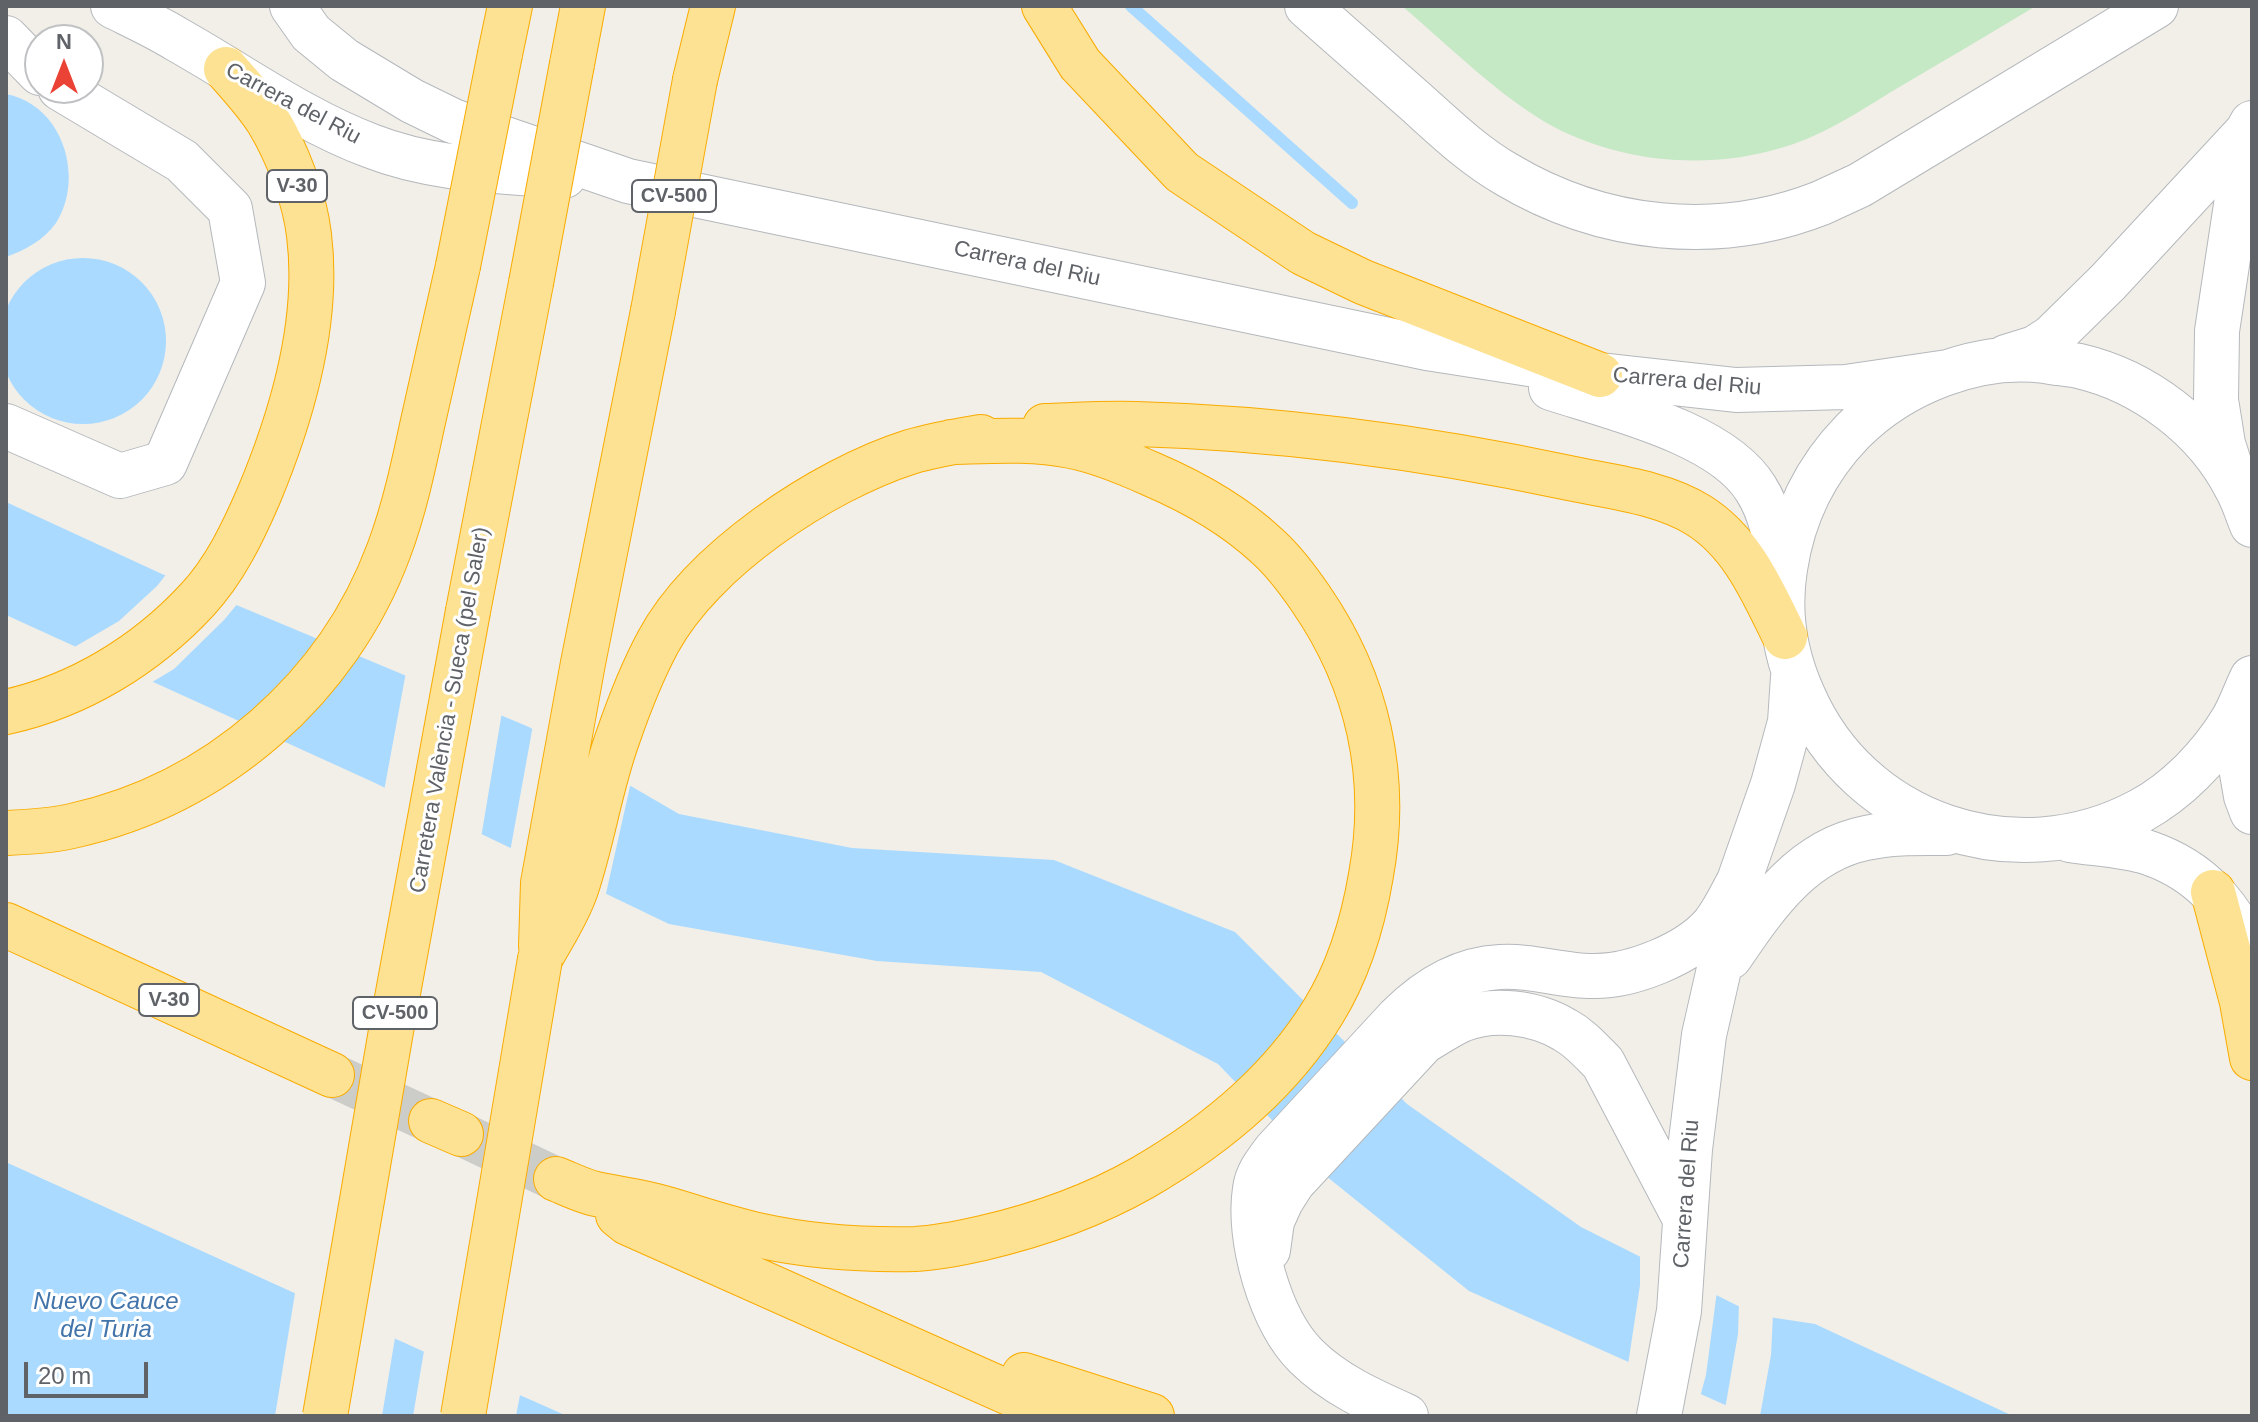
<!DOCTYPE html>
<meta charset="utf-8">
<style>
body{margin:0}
#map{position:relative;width:2258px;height:1422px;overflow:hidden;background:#f1efe8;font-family:Arial,sans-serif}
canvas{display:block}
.frame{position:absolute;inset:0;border:8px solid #5f6368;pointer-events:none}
.north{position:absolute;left:24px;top:24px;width:80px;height:80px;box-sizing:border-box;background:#fff;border:2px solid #bfc1c3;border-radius:50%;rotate:0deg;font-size:22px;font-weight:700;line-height:32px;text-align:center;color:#5f6368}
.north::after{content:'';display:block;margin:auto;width:28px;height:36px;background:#ea4335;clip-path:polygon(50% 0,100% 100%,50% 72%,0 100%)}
.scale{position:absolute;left:24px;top:1362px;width:124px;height:36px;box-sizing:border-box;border:4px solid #5f6368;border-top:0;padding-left:10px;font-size:24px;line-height:28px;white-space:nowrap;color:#5f6368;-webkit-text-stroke:6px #fff;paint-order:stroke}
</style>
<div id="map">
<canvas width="2258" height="1422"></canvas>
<div class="frame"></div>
<div class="north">N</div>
<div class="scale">20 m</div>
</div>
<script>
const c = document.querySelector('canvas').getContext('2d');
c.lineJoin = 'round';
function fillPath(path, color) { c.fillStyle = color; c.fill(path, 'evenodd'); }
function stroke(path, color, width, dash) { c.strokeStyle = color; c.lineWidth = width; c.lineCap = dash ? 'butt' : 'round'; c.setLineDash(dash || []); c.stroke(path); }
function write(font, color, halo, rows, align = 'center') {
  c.font = font + ' Arial,sans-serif'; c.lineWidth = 6; c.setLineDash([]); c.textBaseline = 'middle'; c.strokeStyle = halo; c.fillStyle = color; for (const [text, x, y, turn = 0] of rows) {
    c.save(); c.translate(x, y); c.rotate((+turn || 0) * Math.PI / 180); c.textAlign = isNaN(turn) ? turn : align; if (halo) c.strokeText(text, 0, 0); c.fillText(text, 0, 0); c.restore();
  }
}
fillPath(new Path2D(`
 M1402,6H2036C1989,34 1942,62 1896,89C1858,112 1820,138 1777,149C1704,170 1621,162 1554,127C1502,99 1448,45 1402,6Z`), '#c5e8c5');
fillPath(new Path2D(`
 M6,94C63,105 85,177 56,223C44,240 25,250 6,257Z
 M0 341a83 83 0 1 1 166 0a83 83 0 1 1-166 0Z
 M6,502L162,574L529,727L679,814L852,848L1054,860L1235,932L1407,1104L1581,1227L1756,1315L1815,1324L2013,1416H1750L1469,1291L1326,1176L1218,1064L1041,972L877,961L669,924L373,782L6,615Z
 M6,1162L493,1383L567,1416H6Z`), '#aadaff');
fillPath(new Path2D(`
 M168,572L239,602L224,620L174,669L149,684L71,649L119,621L157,586Z
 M406,672L502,712L481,838L384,791Z
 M533,725L631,782L605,898L510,852Z
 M6,1157L569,1412L571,1416L520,1395L516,1416H413L424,1351L395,1338L382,1416H275L295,1293L6,1162Z
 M1640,1252L1717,1291L1706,1375L1700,1397L1628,1365L1640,1285Z
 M1739,1303L1757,1312L1773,1314L1771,1355L1760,1416H1741L1725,1409L1738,1334Z`), '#f1efe8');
stroke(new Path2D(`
 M1131,6L1352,203`), '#aadaff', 12);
stroke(new Path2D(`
 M332,1075L431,1121
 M461,1134L556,1179`), '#ccccc8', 44, [44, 22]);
const minor = new Path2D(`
 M113,6C135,17 157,27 178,40C242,76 302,120 371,146C432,170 499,171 564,176
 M292,6L311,33L344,60L412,101L453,121L628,181L1427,348L1600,375L1736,390L1846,387L1948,372
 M1307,6C1343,38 1380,70 1416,102C1445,128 1473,155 1506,174C1601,231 1717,244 1821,203C1834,197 1847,191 1860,185L2156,6
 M6,38L40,73
 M2006,357L2035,348L2052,337L2108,282L2247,132
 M1551,388C1612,408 1722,433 1756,489C1772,514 1776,543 1780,571
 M6,426L120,476L165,463L243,283L230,209L182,161L60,88
 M2231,469L2223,444L2216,400L2217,331L2247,132L2252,123
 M2252,525C2247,513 2243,499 2236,487C2206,428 2144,381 2079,366C2068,364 2056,363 2045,361C1977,352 1901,383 1853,431C1815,470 1793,515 1785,569C1778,612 1785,655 1803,695C1859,825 2015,878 2140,811C2177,791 2210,757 2232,721C2240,708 2245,692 2252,678
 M2233,721L2246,796L2252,812
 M2070,840C2095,844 2125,845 2149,853C2201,871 2229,905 2252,953
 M1730,957C1765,906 1801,851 1866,838C1893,832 1920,833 1947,833
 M1268,1250L1272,1221L1281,1201L1293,1182L1423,1042C1436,1034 1448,1026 1461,1020C1493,1007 1535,1012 1565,1030C1580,1038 1591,1051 1603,1063L1684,1217
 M1406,1416C1370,1400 1334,1384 1306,1356C1270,1320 1247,1238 1255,1189C1257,1174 1266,1163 1275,1151L1398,1018C1426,990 1459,969 1500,967C1531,965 1562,976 1592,976C1631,977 1689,954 1714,924C1724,911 1731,896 1739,881
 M1659,1416L1679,1311L1690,1149L1704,1035L1739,881L1773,784L1790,722L1793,677`);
const highway = new Path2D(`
 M1044,6L1080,64L1182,172L1303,253L1363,282L1600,375
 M500,54L510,6
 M572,64L583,6
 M695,80L713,6
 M1045,426C1075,425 1106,423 1136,424C1281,428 1428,448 1569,478C1611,487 1661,492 1698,515C1742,542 1763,592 1785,637
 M468,611L531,283
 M6,712C79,696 146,655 197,600C225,570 243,532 259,495C292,416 320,322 309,235C305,199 287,152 268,121C256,102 241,86 226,69
 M6,833C28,832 51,831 72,826C217,794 338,688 389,550C404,510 413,468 422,426C434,373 446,319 458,266
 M2213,892L2242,1002L2252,1058
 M6,925L332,1075
 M541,946L543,883L583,663L653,311
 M540,959C552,937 568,913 576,889C593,839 600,786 618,737C629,705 642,672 658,642C702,560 822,480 910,452C933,445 957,441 981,437
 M431,1121L461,1134
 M556,1179C569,1184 582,1191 596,1194C618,1199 641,1201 663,1208C695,1217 728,1229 762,1236C812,1247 864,1250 915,1249C937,1248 961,1243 983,1238C1039,1225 1091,1207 1142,1178C1213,1137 1280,1082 1323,1012C1349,970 1363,923 1371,875C1389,776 1368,682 1311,599C1298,580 1284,561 1267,546C1234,515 1193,492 1151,474C1126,463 1098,451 1071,446C1031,438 991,441 951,442
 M618,1215L628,1223L1061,1416
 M1024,1375L1152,1416`);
stroke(minor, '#b5b8bc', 46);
stroke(highway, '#f9ab00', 46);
stroke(minor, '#fff', 44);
stroke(highway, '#fde293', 44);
const highwayBridge = new Path2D(`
 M458,266L500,54
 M531,283L572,64
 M653,311L695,80
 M325,1416L391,1031L468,611
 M463,1416L540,959`);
stroke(highwayBridge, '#f9ab00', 46, []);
stroke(highwayBridge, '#fde293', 44);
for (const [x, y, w] of [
 [297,186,60],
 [674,196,84],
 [169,1000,60],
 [395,1013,84]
]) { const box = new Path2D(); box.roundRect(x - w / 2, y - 16, w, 32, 6); c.fillStyle = '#fff'; c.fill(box); stroke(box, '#5f6368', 2); }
write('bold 20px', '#5f6368', null, [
 ["V-30",297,186],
 ["CV-500",674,196],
 ["V-30",169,1000],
 ["CV-500",395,1013]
]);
write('22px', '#5f6368', '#fff', [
 ["Carrera del Riu",293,104,28],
 ["Carrera del Riu",1027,264,12],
 ["Carrera del Riu",1687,382,5],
 ["Carretera València - Sueca (pel Saler)",450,710,-80],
 ["Carrera del Riu",1687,1194,-86]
]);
write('italic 24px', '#4174aa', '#fff', [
 ["Nuevo Cauce",106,1302],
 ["del Turia",106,1330]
]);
</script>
